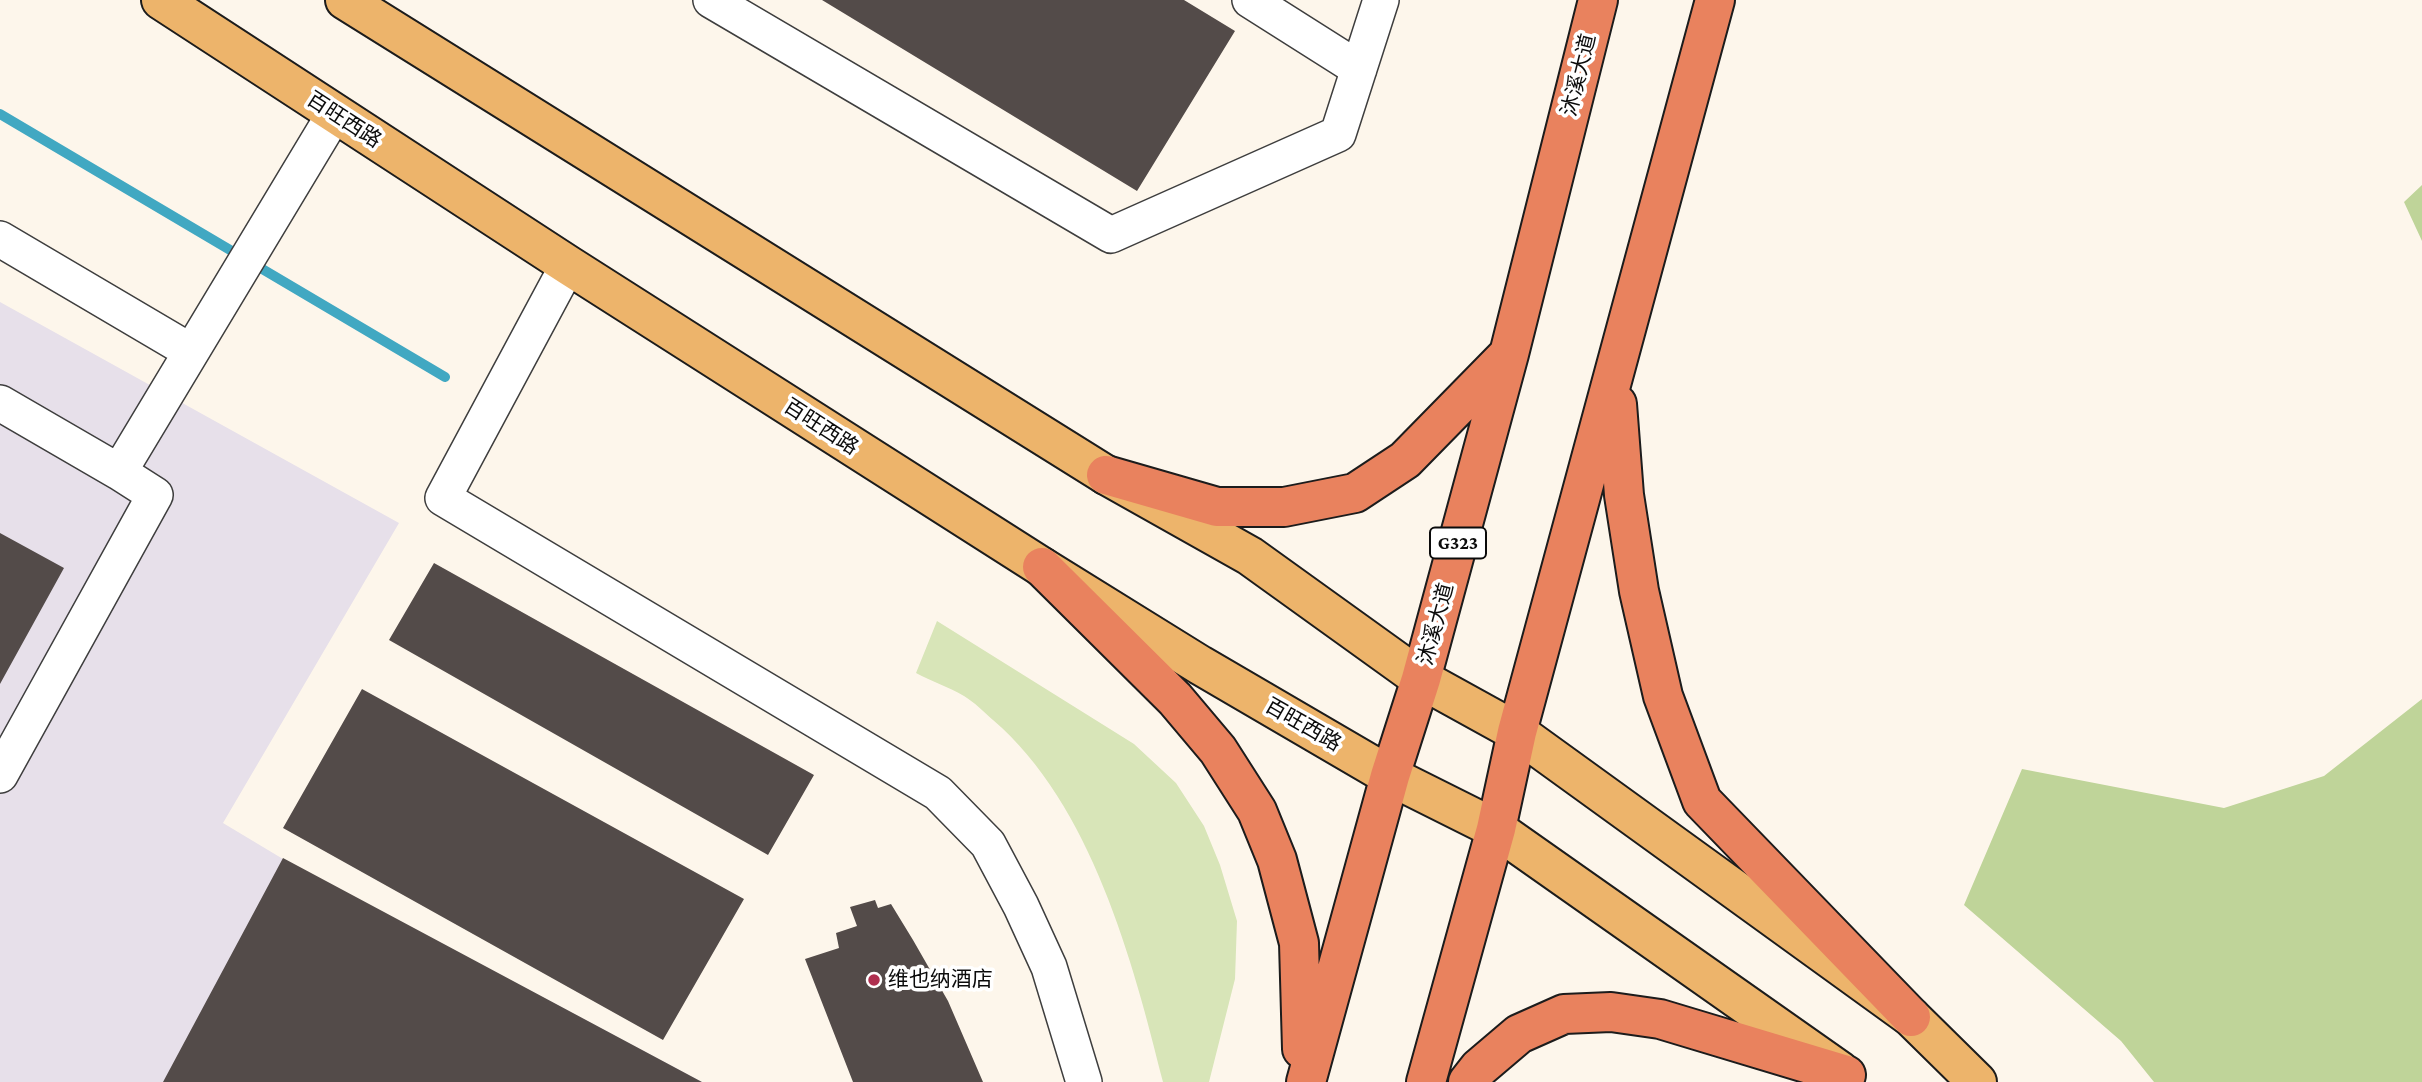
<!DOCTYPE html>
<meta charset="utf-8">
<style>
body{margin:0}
canvas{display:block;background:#fdf6eb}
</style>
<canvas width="2422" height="1082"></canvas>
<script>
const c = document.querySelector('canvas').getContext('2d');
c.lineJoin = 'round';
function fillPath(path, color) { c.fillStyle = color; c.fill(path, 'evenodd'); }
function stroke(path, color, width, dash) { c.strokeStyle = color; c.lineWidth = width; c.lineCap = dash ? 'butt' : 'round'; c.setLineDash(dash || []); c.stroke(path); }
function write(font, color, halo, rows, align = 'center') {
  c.font = font + ' "Crimson Pro","Noto Sans SC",serif'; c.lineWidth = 7; c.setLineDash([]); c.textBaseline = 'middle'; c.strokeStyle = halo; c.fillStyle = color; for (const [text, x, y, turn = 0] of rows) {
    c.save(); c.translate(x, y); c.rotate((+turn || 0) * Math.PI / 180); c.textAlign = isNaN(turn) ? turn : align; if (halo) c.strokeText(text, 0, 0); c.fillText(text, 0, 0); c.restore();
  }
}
fillPath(new Path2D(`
 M0,302L399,523L223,823L283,859L702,1082H0Z`), '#e7e0ea');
fillPath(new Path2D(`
 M937,621L1134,744L1176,783L1204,826L1220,865L1237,921L1235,979L1209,1082H1163C1133,961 1091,804 993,720C984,712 974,702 964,696C949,687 931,681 916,673Z`), '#d8e5b8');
fillPath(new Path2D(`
 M2422,185V241L2404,202Z
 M2422,699V1082H2154L2121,1041L1964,905L2022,769L2224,808L2324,776Z`), '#bfd499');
stroke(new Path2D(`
 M0,114L445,377`), '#41a8c2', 10);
fillPath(new Path2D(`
 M822,0H1184L1235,31L1137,191Z
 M0,533L64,568L0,684Z
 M434,563L814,775L768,855L389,640Z
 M362,689L744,899L663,1040L283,828Z
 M283,858L702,1082H163Z
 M875,900L878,908L891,904L913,940L948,1001L983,1082H853L805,959L839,948L836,933L857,926L850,907Z`), '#534b49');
const minor = new Path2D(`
 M711,0L1111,235L1338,134L1381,0
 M1250,0L1359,69
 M0,239L190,351
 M568,265L443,498L938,793L988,844L1021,906L1049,967L1084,1082
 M0,403L119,472L155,495L0,775
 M119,472L335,113`);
const major = new Path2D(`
 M161,0L568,265L1042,567L1200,665L1390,776L1496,829L1840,1071
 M345,0L1106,475L1250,556L1421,679L1517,732L1911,1017L1977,1082`);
const highway = new Path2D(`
 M1617,404L1624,495L1639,591L1663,696L1702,801L1911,1017
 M1106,475L1217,507H1284L1355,493L1405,460L1507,356
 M1042,567L1175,699L1218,750L1257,811L1277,860L1299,943L1302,1049
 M1306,1082L1390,776L1421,679L1509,354L1598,0
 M1426,1082L1496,829L1517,732L1715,0
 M1468,1082L1479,1068L1519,1034L1564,1014L1611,1012L1660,1019L1846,1075`);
stroke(minor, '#3e3e3e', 38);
stroke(major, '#1c1c1c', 42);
stroke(highway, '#1c1c1c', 42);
stroke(minor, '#fff', 35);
stroke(major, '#edb46b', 38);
stroke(highway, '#e9825e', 38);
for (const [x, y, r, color] of [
 [874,980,7,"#af2f4f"]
]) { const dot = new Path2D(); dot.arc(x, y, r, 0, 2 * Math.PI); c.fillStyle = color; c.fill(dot); stroke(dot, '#fff', 2.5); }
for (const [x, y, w] of [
 [1458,543,56]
]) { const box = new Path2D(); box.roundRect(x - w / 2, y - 15.5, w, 31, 5); c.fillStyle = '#fff'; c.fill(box); stroke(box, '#0b0b0b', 2); }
write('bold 19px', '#0b0b0b', null, [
 ["G323",1458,543]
]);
write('21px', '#0b0b0b', '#fff', [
 ["沐溪大道",1579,75,-76],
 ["百旺西路",344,120,33],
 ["百旺西路",821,427,33],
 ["沐溪大道",1436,624,-75],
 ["百旺西路",1303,725,30]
]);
write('21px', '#0b0b0b', '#fff', [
 ["维也纳酒店",888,980]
], 'left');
</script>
